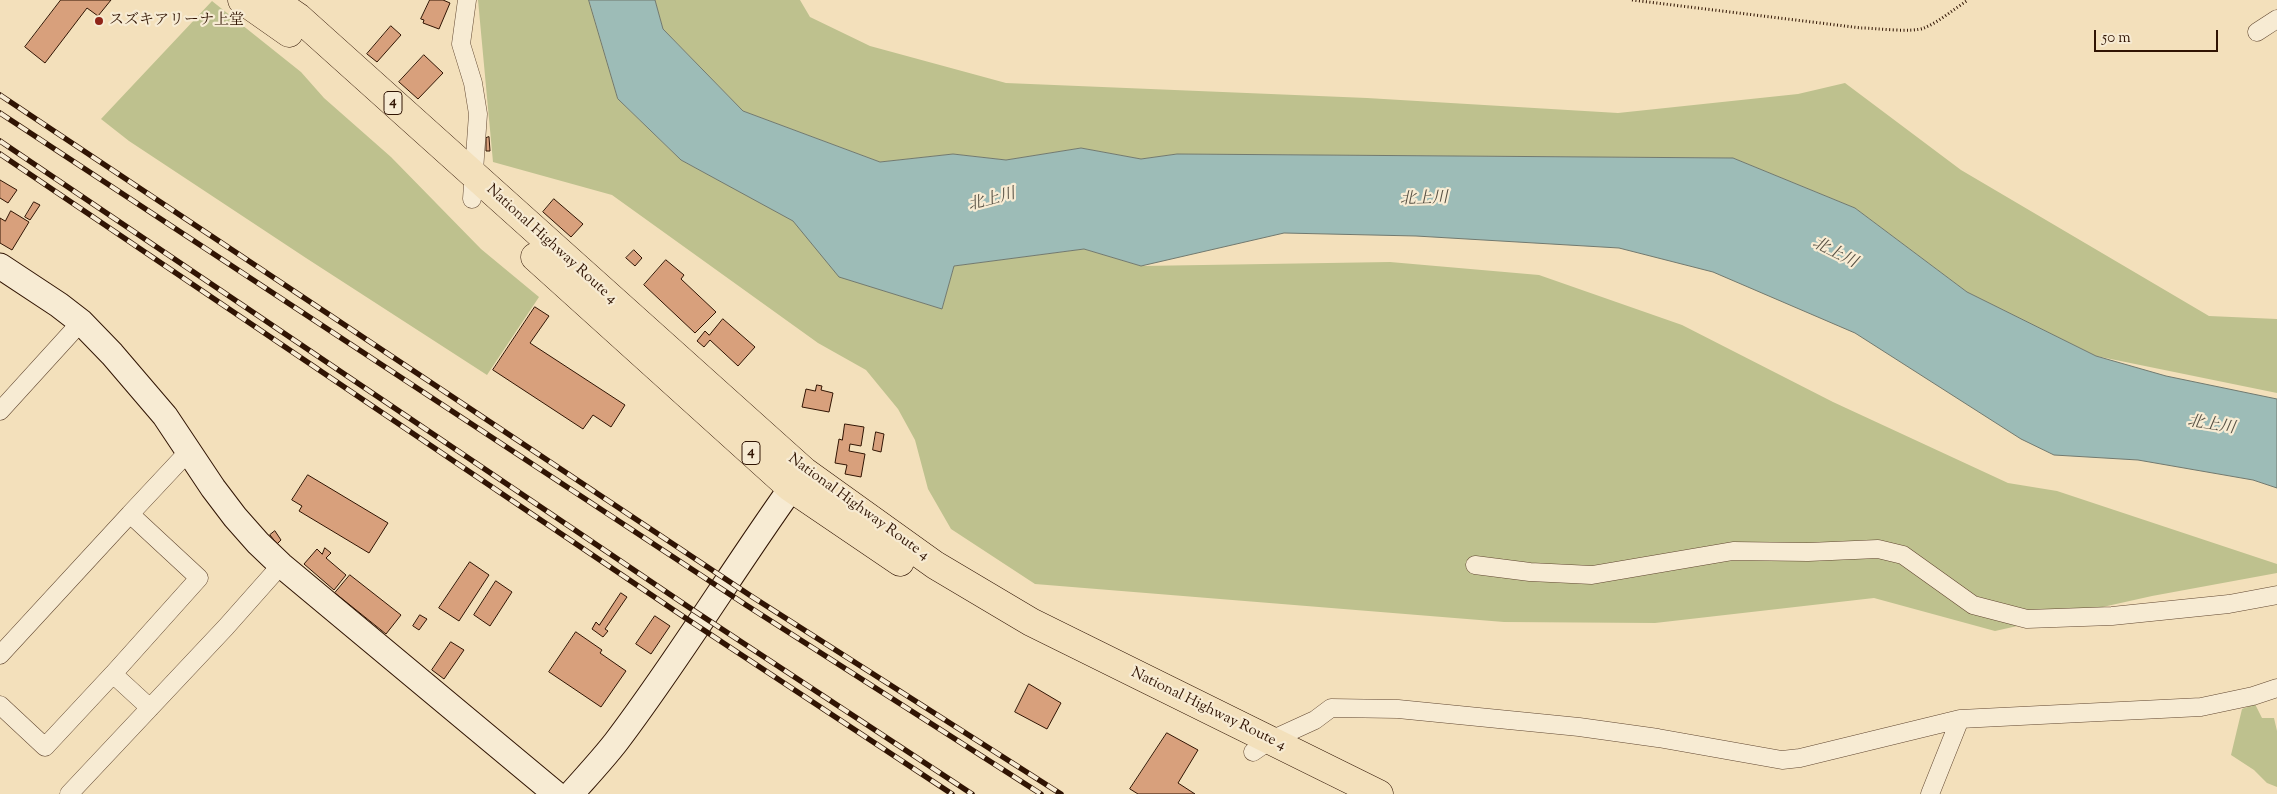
<!DOCTYPE html>
<meta charset="utf-8">
<style>
body{margin:0}
#map{position:relative;width:2277px;height:794px;overflow:hidden;background:#f3e0bb;font-family:"Sorts Mill Goudy",serif}
canvas{display:block}
.scale{position:absolute;left:2094px;top:30px;width:124px;height:22px;box-sizing:border-box;border:2px solid #301403;border-top:0;padding-left:6px;font-size:15px;line-height:18px;white-space:nowrap;color:#301403;-webkit-text-stroke:4px #f7ebd3;paint-order:stroke}
</style>
<div id="map">
<canvas width="2277" height="794"></canvas>
<div class="scale">50 m</div>
</div>
<script>
const c = document.querySelector('canvas').getContext('2d');
c.lineJoin = 'round';
function fillPath(path, color) { c.fillStyle = color; c.fill(path, 'evenodd'); }
function stroke(path, color, width, dash) { c.strokeStyle = color; c.lineWidth = width; c.lineCap = dash ? 'butt' : 'round'; c.setLineDash(dash || []); c.stroke(path); }
function write(font, color, halo, rows, align = 'center') {
  c.font = font + ' "Sorts Mill Goudy","Noto Serif JP",serif'; c.lineWidth = 4.5; c.setLineDash([]); c.textBaseline = 'middle'; c.strokeStyle = halo; c.fillStyle = color; for (const [text, x, y, turn = 0] of rows) {
    c.save(); c.translate(x, y); c.rotate((+turn || 0) * Math.PI / 180); c.textAlign = isNaN(turn) ? turn : align; if (halo) c.strokeText(text, 0, 0); c.fillText(text, 0, 0); c.restore();
  }
}
fillPath(new Path2D(`
 M478,0H589L618,99L681,160L794,221L840,277L942,309L954,266L1084,249L1141,266L1390,262L1539,275L1682,325L1833,402L2008,483L2057,491L2277,564V573L2152,596L1995,631L1874,598L1655,623L1504,622L1035,584L951,529L928,489L915,440L898,409L866,370L818,343L612,195L493,162Z
 M655,0H800L810,17L870,46L1006,83L1367,98L1618,113L1798,94L1845,83L1961,170L2209,316L2277,319V393L2096,356L1967,292L1855,208L1733,158L1177,154L1141,159L1081,148L1006,160L953,154L880,162L743,111L663,29Z
 M212,1L301,72L324,98L391,157L481,249L539,297L487,375L306,258L129,141L101,119Z
 M2255,704L2262,718H2274L2277,731V787L2267,783L2254,770L2231,755L2242,709Z`), '#bec18e');
const water = new Path2D(`
 M589,0H655L663,29L743,111L880,162L953,154L1006,160L1081,148L1141,159L1177,154L1733,158L1855,208L1967,292L2096,356L2166,376L2277,399V488L2253,480L2138,460L2054,455L2021,439L1855,333L1713,272L1619,248L1416,236L1284,233L1141,266L1084,249L954,266L942,309L839,277L793,221L681,160L618,99Z`);
fillPath(water, '#9dbcb7');
stroke(water, '#71796f', 1);
const building = new Path2D(`
 M61,0H111L98,16L87,8L45,63L25,47Z
 M430,0H443L450,3L439,29L423,23L424,20L421,19Z
 M391,26L401,35L377,62L367,54Z
 M424,55L443,73L418,99L399,82Z
 M489,137L490,151H486V138Z
 M0,180L17,190L8,203L0,198Z
 M554,199L583,224L571,237L543,212Z
 M34,202L40,205L30,220L25,217Z
 M11,211L29,222L12,250L0,243V218L5,221Z
 M634,250L642,258L635,266L626,258Z
 M666,260L684,275L681,279L716,312L695,333L644,285Z
 M535,307L549,316L530,343L625,405L611,427L593,415L583,429L493,370Z
 M723,319L755,347L738,366L710,340L704,347L697,341L705,331L709,335Z
 M817,385L822,386L821,390L833,393L829,412L802,407L806,389L815,391Z
 M845,424L864,427L861,446L850,444L849,451L865,454L861,477L845,474L847,465L835,463L839,439L842,440Z
 M876,432L884,434L881,452L873,450Z
 M308,475L388,523L369,553L299,511L302,506L292,500Z
 M275,531L281,540L277,544L270,535Z
 M325,548L331,553L326,558L346,575L334,590L304,564L317,549L322,554Z
 M470,562L489,575L459,621L439,608Z
 M350,575L401,615L386,634L335,593Z
 M496,581L512,592L490,626L474,615Z
 M621,593L627,597L605,629L608,631L603,637L592,629L596,622L599,625Z
 M420,615L427,619L419,630L413,626Z
 M655,616L670,626L651,654L636,644Z
 M576,632L602,650L600,653L626,671L601,707L549,672Z
 M451,642L464,650L444,679L432,670Z
 M1029,684L1061,703L1047,729L1015,712Z
 M1167,733L1198,750L1178,783L1195,794H1138L1130,789Z`);
fillPath(building, '#d8a07c');
stroke(building, '#301403', 1);
const street = new Path2D(`
 M467,0L461,44L473,83L478,114L472,199
 M2257,32L2277,19
 M0,411L81,322
 M1475,565L1530,572L1592,575L1733,551L1808,552L1878,549L1903,555L1973,605L2027,619L2112,616L2229,604L2277,595
 M0,655L130,514
 M0,705L45,747L113,674
 M150,708L113,674L199,578L130,514L188,452
 M1253,752L1269,741L1315,720L1331,708L1398,709L1579,727L1658,738L1782,760L1800,758L1960,719L2201,707L2253,696L2277,688
 M69,794L226,627L281,565
 M1930,794L1960,719`);
const secondary = new Path2D(`
 M0,266L59,305L81,322L112,354L165,416L213,488L235,517L258,543L281,565L556,794
 M571,794C586,777 602,760 616,742C682,655 738,561 802,473`);
const highway = new Path2D(`
 M242,0L289,33
 M273,0L298,17L804,471L935,565L1031,622L1379,794
 M535,257L791,488L900,562`);
stroke(street, '#614731', 19);
stroke(secondary, '#301403', 27);
stroke(highway, '#301403', 29);
stroke(new Path2D(`
 M1632,0L1861,28C1877,28 1911,33 1924,28C1939,22 1954,9 1968,0`), '#301403', 3, [1, 2.5]);
stroke(street, '#f7ebd3', 18);
stroke(secondary, '#f7ebd3', 25);
stroke(highway, '#f3e0bb', 28);
const rail = new Path2D(`
 M0,95L751,596L1061,794
 M0,113L746,605L1041,794
 M0,141L690,608L972,794
 M0,154L684,617L952,794`);
stroke(rail, '#301403', 5.5);
stroke(rail, '#f7ebd3', 4, [11]);
for (const [x, y, r, color] of [
 [99,21,5,"#8f2418"]
]) { const dot = new Path2D(); dot.arc(x, y, r, 0, 2 * Math.PI); c.fillStyle = color; c.fill(dot); stroke(dot, '#f7ebd3', 2); }
for (const [x, y, w] of [
 [393,103,18],
 [751,453,18]
]) { const box = new Path2D(); box.roundRect(x - w / 2, y - 11.5, w, 23, 4); c.fillStyle = '#f7ebd3'; c.fill(box); stroke(box, '#301403', 1); }
write('bold 14px', '#301403', null, [
 ["4",393,103],
 ["4",751,453]
]);
write('15px', '#301403', '#f7ebd3', [
 ["スズキアリーナ上堂",109,21]
], 'left');
write('15px', '#301403', '#f7ebd3', [
 ["National Highway Route 4",551,245,42],
 ["National Highway Route 4",858,508,36],
 ["National Highway Route 4",1208,710,26]
]);
write('italic 16px', '#564f42', '#f7ebd3', [
 ["北上川",1424,200,-2],
 ["北上川",992,201,-15],
 ["北上川",1834,254,27],
 ["北上川",2211,426,9]
]);
</script>
